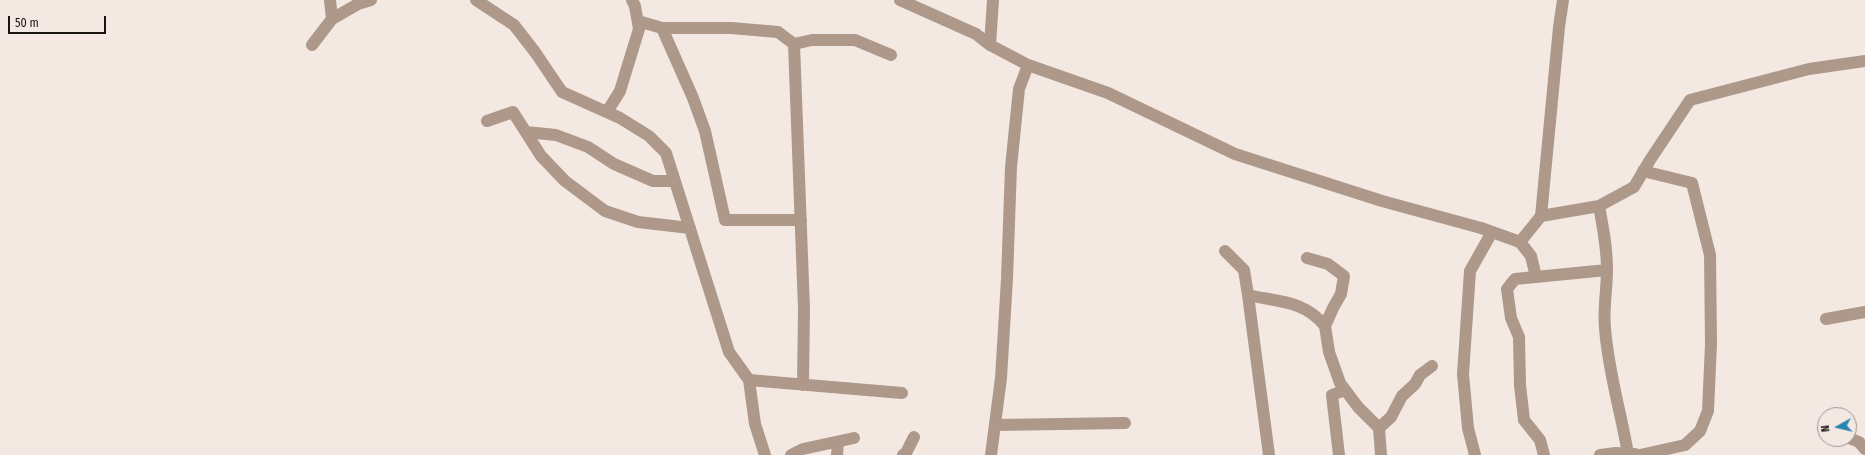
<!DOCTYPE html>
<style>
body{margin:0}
#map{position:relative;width:1865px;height:455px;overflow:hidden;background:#f3e9e2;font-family:"Fira Sans Condensed",sans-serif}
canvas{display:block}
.north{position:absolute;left:1817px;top:407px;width:40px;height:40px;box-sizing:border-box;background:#f3e9e2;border:1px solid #9b948f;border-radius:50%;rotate:262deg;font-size:11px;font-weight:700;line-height:16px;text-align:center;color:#181513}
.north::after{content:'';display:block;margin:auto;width:14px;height:18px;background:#2a84b2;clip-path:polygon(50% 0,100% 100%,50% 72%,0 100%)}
.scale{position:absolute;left:8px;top:16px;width:98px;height:18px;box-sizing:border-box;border:2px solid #181513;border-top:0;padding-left:5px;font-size:12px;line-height:14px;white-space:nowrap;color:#181513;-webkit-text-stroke:3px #f3e9e2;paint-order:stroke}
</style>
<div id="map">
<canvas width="1865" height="455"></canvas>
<div class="north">N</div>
<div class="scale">50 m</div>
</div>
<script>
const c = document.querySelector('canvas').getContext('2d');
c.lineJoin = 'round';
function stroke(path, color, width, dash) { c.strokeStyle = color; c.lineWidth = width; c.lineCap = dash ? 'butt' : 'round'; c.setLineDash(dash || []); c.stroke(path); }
stroke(new Path2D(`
 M476,0L514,25L535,52L562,92L620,118L649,136L666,153L729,352L749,380L902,393
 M900,0L976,34L990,45L1028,65L1019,89L1011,167L1007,279L1001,378L991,455
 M332,19L358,4L371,0
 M638,21L662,28L693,98L705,131L725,220H801
 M662,28H731L778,32L794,44L804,309L803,385
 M794,44L812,40H855L891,55
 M312,45L332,19L330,0
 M990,45L993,0
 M1028,65L1108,93L1235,154L1382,201L1481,228L1520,242L1541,216L1599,206L1634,187L1650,160L1690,100L1809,69L1865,61
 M607,112L620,91L639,29L635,6L632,0
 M487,121L513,112L541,156L565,181L605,211L638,222L690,228
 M526,132L556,135L588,147L614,164L653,181H675
 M1599,206C1603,227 1607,248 1607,270C1607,289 1603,309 1605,328C1608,371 1621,412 1628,454
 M1541,216L1559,27L1563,0
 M1520,242L1531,256L1536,277
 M1225,251L1244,270L1248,295C1278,302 1304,300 1325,326
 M1307,258L1328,264L1344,276L1341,294L1333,308L1325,326L1329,352L1340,383L1358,407L1379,428L1381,455
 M1248,295L1269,455
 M1826,319L1865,312
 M749,380L755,424L765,455
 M996,425L1125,423
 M1379,428L1391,417L1402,396L1415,384L1420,375L1432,366
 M1849,438L1859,442L1865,449
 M791,455L803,449L854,438
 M837,455L838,442
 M903,455L906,453L914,437
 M1339,455L1332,395L1345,390
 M1475,455L1468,428L1463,374L1470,271L1492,232
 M1544,455L1540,440L1524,420L1520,385L1519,337L1511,318L1507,289L1515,279L1607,270
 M1600,455L1616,453L1635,454
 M1640,455L1685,445L1700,431L1708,411L1711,344L1710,255L1692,183L1643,171`), '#ad988a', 12);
</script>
